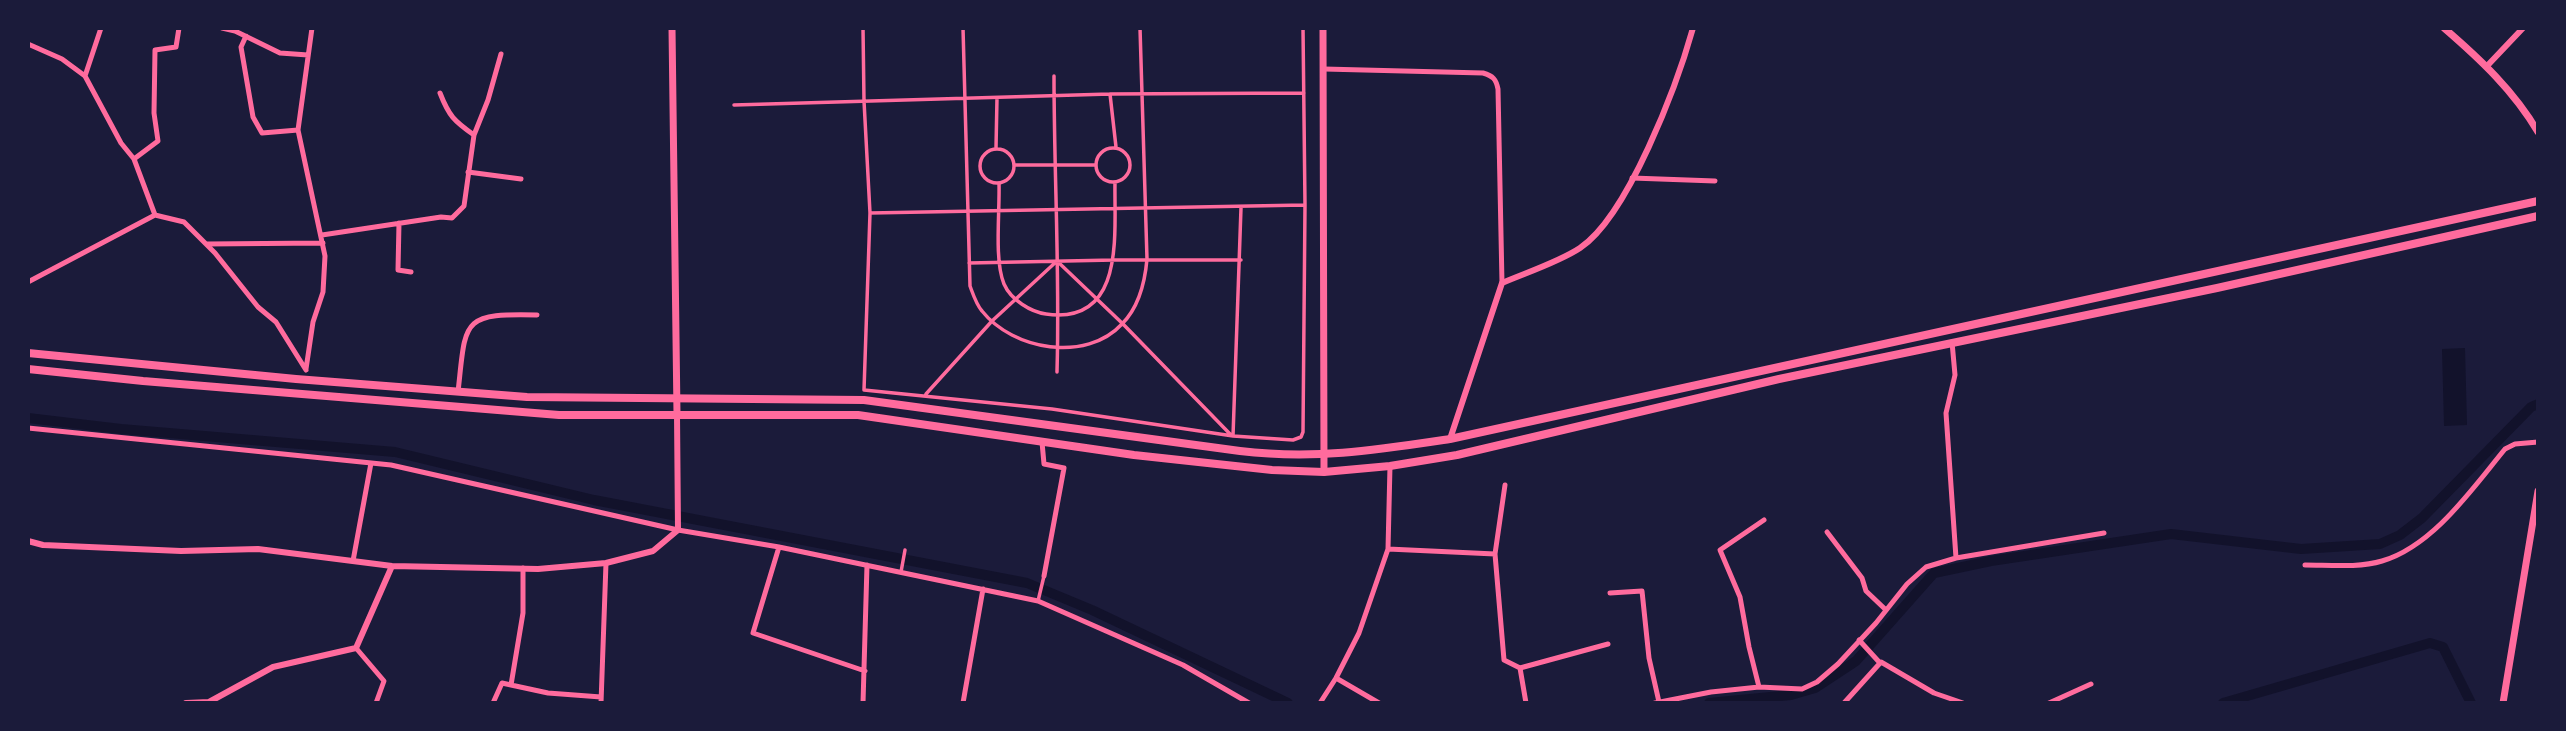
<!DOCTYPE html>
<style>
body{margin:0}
#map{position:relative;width:2566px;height:731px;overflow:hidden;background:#1b1b3a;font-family:Mulish,sans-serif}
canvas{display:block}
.frame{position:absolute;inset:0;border:30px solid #1b1b3a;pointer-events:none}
</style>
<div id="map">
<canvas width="2566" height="731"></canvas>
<div class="frame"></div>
</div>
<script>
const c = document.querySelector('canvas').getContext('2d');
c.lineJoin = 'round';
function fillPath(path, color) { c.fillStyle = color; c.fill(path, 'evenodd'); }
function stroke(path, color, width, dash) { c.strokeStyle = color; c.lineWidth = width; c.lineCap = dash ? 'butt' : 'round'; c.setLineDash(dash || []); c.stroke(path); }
fillPath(new Path2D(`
 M2465,348L2467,425L2444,426L2442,349Z`), '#12122b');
stroke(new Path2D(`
 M28,418L121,429L395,452L594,500L1027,583L1092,610L1288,703
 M1709,703L1791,695L1815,688L1856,661L1934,573L1991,561L2171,534L2301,549L2380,544L2400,535L2422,518L2531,407L2538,404
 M2223,703L2430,643L2443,647L2471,703`), '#12122b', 10);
stroke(new Path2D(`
 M863,28L864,101L870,213L864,390L1052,409L1233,436L1293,440L1301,437L1303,432L1305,205L1303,28
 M963,28L970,286C973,294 976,304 982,311C1013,350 1086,363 1122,324C1139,307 1145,282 1147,259L1140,28
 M1054,76C1054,175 1060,273 1057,372
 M1110,94L1116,147
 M734,105L1110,94L1304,93
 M1096 165a17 17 0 1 1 34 0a17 17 0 1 1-34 0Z
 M996,148L997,98
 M980 166a17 17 0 1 1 34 0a17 17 0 1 1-34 0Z
 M1014,165H1096
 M999,183C1000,211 994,260 1004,284C1011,300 1031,312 1046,314C1126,325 1114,233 1115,182
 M870,213L1305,205
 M969,263L1114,260H1241
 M926,394L992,321L1057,261L1123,324L1231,435
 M1233,436L1241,208
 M901,572L905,550
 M1038,601L1044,576`), '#ff6b9d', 3.5);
stroke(new Path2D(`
 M222,28L235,31L280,53L308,55
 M246,36L241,47L253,117L262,133L298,130
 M28,44L62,59L85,76L121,143L134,159L155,215L184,222L215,253L258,307L276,322L306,370
 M1324,69L1483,73C1493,76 1496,79 1498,89L1502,283
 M85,76L101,28
 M440,93C449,116 454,121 474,135
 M134,159L158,141L154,113L155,50L176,47L179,28
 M468,172L521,179
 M1632,178L1715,181
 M399,223L398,270L411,272
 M322,235L441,217L452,218L464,206L474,135L488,100L501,54
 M206,244L323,243
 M28,282L155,215
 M1952,342L1955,375L1946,413L1956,558
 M306,369L313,322L323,292L325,256L298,130L312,28
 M458,392C466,321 460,313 537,315
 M28,428L391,465L678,530L779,547L1038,601L1183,665L1249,703
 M1042,442L1044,464L1064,468L1044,576
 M1827,532L1862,578L1866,591L1886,610
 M779,547L753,633L865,671
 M1388,549L1495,554L1504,660L1520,668L1526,703
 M1495,554L1505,485
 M353,561L371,463
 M2305,565C2329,565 2359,568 2382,561C2433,546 2472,489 2505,449L2515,444L2538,442
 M1610,593L1642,591L1649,658L1659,702
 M1859,640L1880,663
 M356,648L384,681L376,703
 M1520,668L1608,644
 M1336,678L1379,703
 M511,685L548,693L601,697
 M1759,687L1749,647L1740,597L1720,550L1764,520
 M493,703L502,683L511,685L523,613V568
 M601,703L606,563
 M863,703L867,565
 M963,703L983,589
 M1320,703L1336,678L1359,633L1388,549L1390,466
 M1655,703L1711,692L1759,687L1802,689L1817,682L1838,664L1876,623L1907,584L1926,567L1956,558L2104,533
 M1844,703L1881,662L1934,693L1963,703
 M2049,703L2091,684`), '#ff6b9d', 5);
stroke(new Path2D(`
 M2487,66L2523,28
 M1450,439L1502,283C1525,273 1559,262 1580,248C1628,216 1677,85 1693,28
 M28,541L43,545L181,551L258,549L392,566L538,569L606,563L653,551L678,530L677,414
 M186,703L209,702L273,667L356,648L392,566`), '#ff6b9d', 6);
stroke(new Path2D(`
 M672,28L677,414
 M1323,28L1324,472
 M2444,28C2480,59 2514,91 2538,132
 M2503,703L2538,491`), '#ff6b9d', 7);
stroke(new Path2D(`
 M28,353L296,379L527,397L864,400L1240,451C1315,460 1377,450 1450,439L2538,201
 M28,369L143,381L559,415H858L1134,455L1272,470L1324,472L1390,466L1457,455L1779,379L2217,288L2538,216`), '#ff6b9d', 8);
</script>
